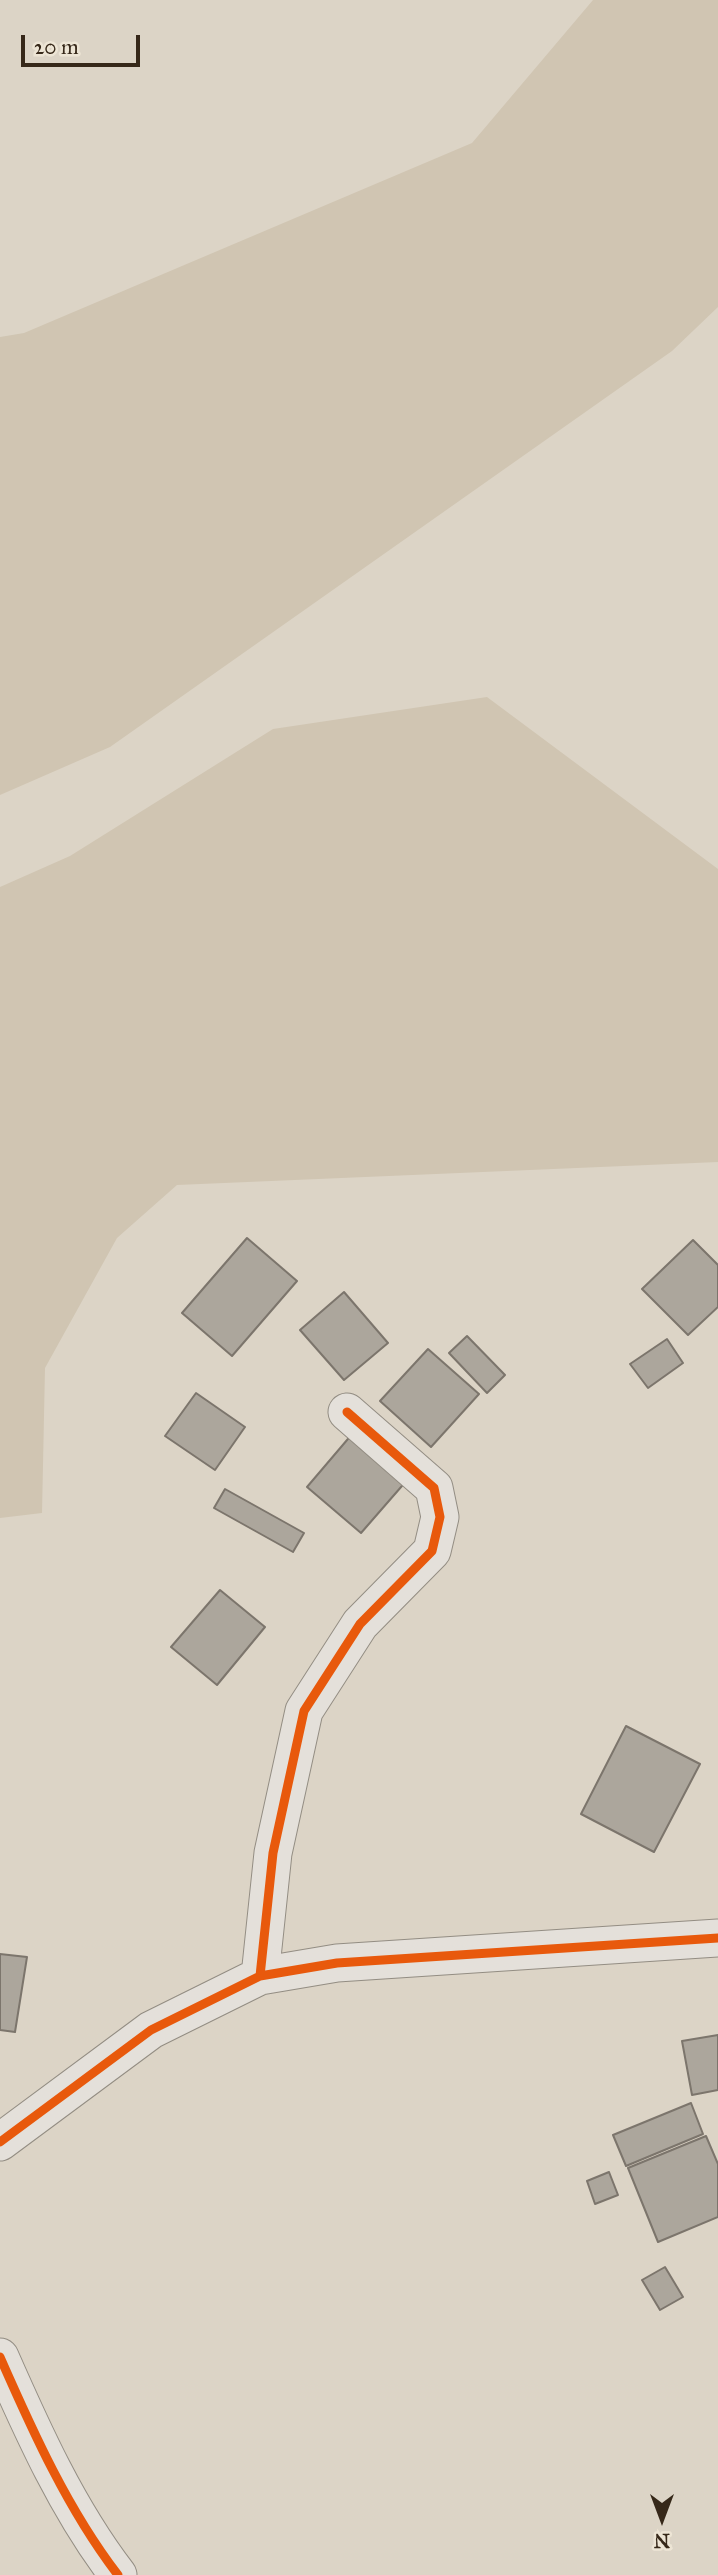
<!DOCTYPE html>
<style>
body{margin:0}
#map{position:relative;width:718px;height:2575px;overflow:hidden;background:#dcd4c6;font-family:"IM FELL Great Primer",serif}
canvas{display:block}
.north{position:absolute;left:627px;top:2484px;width:70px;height:70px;-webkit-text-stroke:5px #ede5d5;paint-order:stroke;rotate:180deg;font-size:19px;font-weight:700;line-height:28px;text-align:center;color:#362819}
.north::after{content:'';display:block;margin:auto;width:24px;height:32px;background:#362819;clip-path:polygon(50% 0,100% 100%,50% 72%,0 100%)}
.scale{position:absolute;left:21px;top:35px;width:119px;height:32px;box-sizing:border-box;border:4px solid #362819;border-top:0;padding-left:9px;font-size:21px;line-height:24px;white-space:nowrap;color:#362819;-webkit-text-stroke:5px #ede5d5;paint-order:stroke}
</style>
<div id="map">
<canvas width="718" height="2575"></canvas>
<div class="north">N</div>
<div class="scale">20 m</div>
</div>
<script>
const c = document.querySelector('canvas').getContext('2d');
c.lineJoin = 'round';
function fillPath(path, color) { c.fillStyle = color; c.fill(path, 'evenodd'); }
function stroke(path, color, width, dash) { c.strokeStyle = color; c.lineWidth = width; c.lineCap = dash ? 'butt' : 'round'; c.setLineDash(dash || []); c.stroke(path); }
fillPath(new Path2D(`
 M593,0H718V307L672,351L110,747L0,795V337L24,333L472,143Z
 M487,697L718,869V1162L177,1185L117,1238L45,1368L42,1513L0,1518V887L70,856L273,729Z`), '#d0c5b2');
const building = new Path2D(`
 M247,1238L297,1281L232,1356L182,1313Z
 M693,1240L718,1265V1307L688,1335L642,1289Z
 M344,1292L388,1343L344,1380L300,1330Z
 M467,1336L505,1375L487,1393L449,1353Z
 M667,1339L683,1363L648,1388L630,1364Z
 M428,1349L479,1394L431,1447L380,1401Z
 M196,1393L245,1427L215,1470L165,1436Z
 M353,1433L408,1479L361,1533L307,1487Z
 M225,1489L304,1533L293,1552L214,1508Z
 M220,1590L265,1627L217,1685L171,1647Z
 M626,1726L700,1764L654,1852L581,1814Z
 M0,1954L27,1957L15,2032L0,2030Z
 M718,2035V2090L692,2095L682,2041Z
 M691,2103L703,2134L626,2166L613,2135Z
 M706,2136L718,2164V2217L658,2242L628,2168Z
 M609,2172L618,2195L595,2204L587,2181Z
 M665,2267L683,2297L660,2310L642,2280Z`);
fillPath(building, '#aca69c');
stroke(building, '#7c756c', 2);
const street = new Path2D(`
 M260,1976L273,1853L304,1711L360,1624L432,1551L440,1517L434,1488L347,1412
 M0,2142L151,2030L260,1976L337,1963L718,1938
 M0,2357C33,2432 68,2510 118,2575`);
stroke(street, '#938d83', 39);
stroke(street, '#e4e0da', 37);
stroke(new Path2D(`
 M260,1976L273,1853L304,1711L360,1624L432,1551L440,1517L434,1488L347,1412
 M0,2142L151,2030L260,1976L337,1963L718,1938
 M0,2357C33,2432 68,2510 118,2575`), '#e8590c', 9);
</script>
